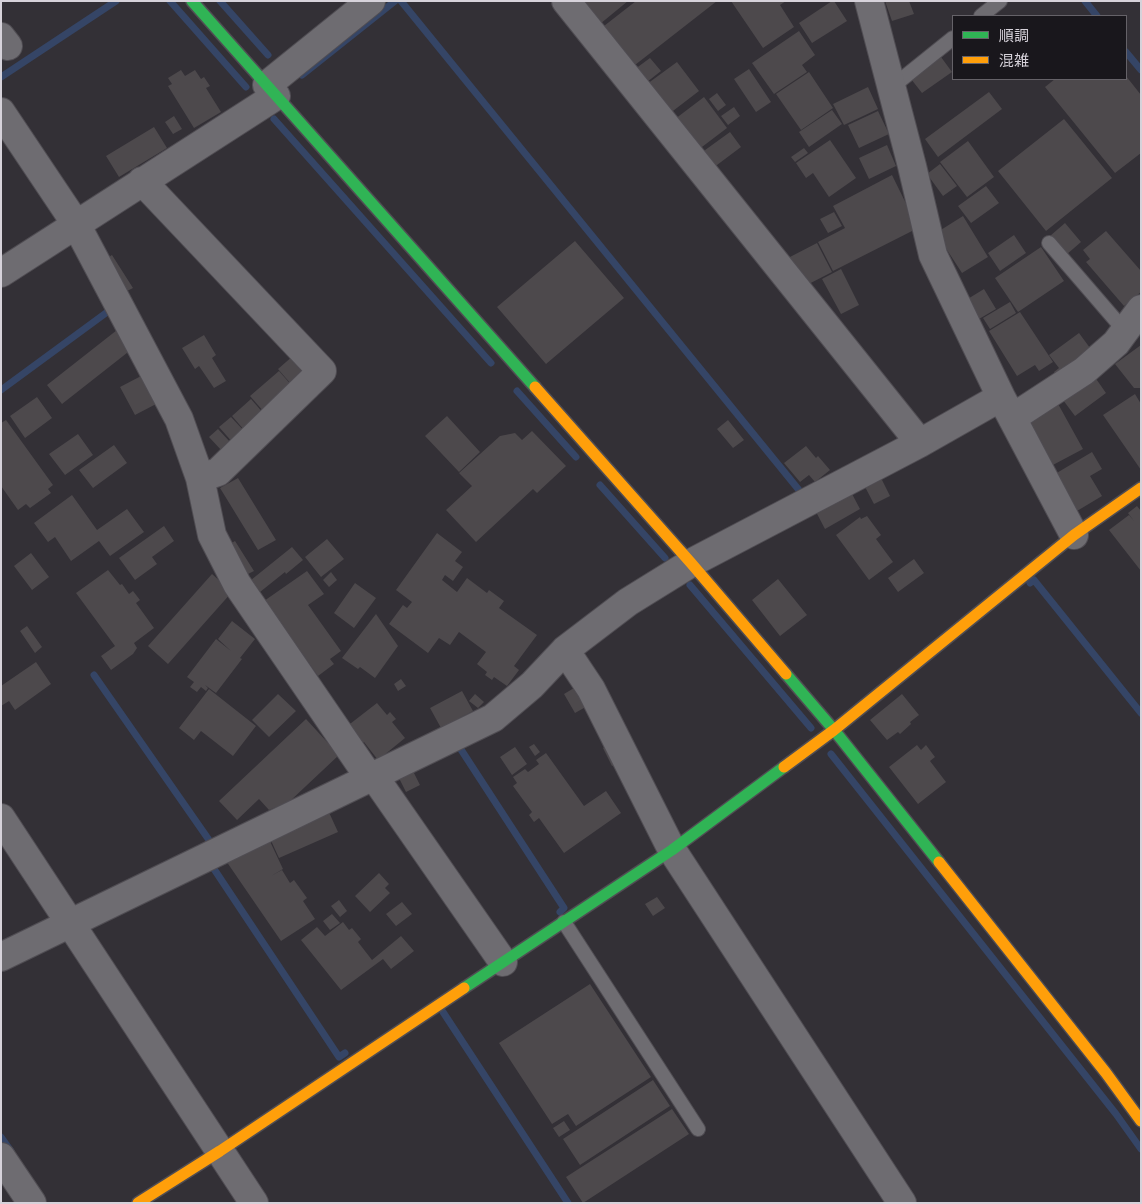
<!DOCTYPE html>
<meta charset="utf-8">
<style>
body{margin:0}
#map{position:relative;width:1142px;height:1204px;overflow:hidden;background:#333036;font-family:"Noto Sans","Noto Sans JP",sans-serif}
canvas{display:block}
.frame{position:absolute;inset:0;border:2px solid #d6d2da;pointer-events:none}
.legend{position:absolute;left:952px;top:15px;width:175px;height:65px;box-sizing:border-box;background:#19171c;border:1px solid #656268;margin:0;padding:6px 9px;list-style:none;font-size:15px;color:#d6d2da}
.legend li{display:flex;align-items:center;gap:10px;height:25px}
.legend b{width:25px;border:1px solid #656268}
</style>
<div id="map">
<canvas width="1142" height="1204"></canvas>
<div class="frame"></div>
<ul class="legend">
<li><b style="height:6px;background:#30b455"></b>順調</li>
<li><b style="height:6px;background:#ff9f0a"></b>混雑</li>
</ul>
</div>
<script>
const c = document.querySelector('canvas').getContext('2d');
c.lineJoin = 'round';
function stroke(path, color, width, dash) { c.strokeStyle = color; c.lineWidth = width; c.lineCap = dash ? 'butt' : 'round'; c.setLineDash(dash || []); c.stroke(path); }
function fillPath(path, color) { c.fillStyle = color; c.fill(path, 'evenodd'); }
stroke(new Path2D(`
 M170,1L246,87
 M220,1L268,55
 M401,1L803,495
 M1085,1L1097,16
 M1126,52L1141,70
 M302,75L395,1
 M1,77L116,1
 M274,119L491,363
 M1,390L110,310L108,306
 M517,391L576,457
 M600,485L665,558
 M1030,583L1034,580L1141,713
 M690,585L811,728
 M94,675L209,840
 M460,748L564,908L560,912
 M831,754L1116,1114L1141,1149
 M214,869L339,1057L345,1053
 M443,1012L568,1203
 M1,1137L11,1151`), '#354566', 7);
fillPath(new Path2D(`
 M582,1H628L600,24Z
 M636,1H717L635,65L604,26Z
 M731,1H786L780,5L794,27L763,48Z
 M832,1H834L847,21L812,43L799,23Z
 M885,1H909L914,14L892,21Z
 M799,31L815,55L802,65L807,72L774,94L752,63Z
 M941,57L952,72L922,93L911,79Z
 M650,58L661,71L642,86L631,72Z
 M677,62L699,91L669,114L647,84Z
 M749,69L771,102L756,112L734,79Z
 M181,70L185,76L195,70L201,79L204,77L210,86L206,88L221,112L194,128L168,86L172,84L168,78Z
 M809,72L833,108L801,130L776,94Z
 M1126,76L1141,95V153L1115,173L1045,87L1055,79H1126Z
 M868,87L878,109L844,125L833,104Z
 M989,92L1002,109L938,157L925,139Z
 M717,93L726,105L718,111L709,99Z
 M704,97L727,128L698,150L675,119Z
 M734,107L740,116L728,125L721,116Z
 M832,110L842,124L809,147L799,132Z
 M878,111L889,134L859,148L848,125Z
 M174,116L182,129L173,134L165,122Z
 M1064,119L1112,178L1046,231L998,171Z
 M154,127L167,148L119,177L106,156Z
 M730,132L741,147L713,168L701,153Z
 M830,140L856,178L829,197L813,173L806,178L796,163Z
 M968,141L994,177L967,197L940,162Z
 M887,145L896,166L869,179L859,158Z
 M804,148L808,153L795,162L791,157Z
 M940,164L957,186L943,196L927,174Z
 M892,175L918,228L833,271L818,242L845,228L833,206Z
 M986,186L999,203L971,223L958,206Z
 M834,212L842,226L828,233L820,219Z
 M963,216L988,257L962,273L936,233Z
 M1065,223L1081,242L1066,255L1050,236Z
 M1106,231L1141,271V292L1124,306L1086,262L1090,259L1083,250Z
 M1014,235L1026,253L1000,271L988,253Z
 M575,241L624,298L546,364L497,307Z
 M817,243L832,272L803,287L788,258Z
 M1041,247L1064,281L1018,312L995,278Z
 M112,255L133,288L127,291L107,258Z
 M841,269L859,305L841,314L822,279Z
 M984,289L996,309L979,319L966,300Z
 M1010,302L1016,313L990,329L983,318Z
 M1020,312L1053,362L1039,371L1035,365L1017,376L989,331Z
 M117,330L132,349L62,404L47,385Z
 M1079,333L1093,352L1058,378L1054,372L1059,368L1049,355Z
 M204,335L216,355L212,358L226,381L214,388L199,366L195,369L182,348Z
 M1141,345V388H1134L1115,364Z
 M294,355L308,369L291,384L278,369Z
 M279,371L293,387L264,412L250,396Z
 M1092,373L1106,393L1075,416L1060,396Z
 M143,375L158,403L135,415L120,387Z
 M1135,394L1141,404V470L1103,415Z
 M37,397L52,418L25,438L10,416Z
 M251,399L264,414L245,431L232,416Z
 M1057,402L1083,449L1051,466L1026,419Z
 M447,416L480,452L459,472L425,436Z
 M231,417L246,433L234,444L219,427Z
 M6,420L53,485L48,489L51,493L30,508L26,504L18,510L1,486V423Z
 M728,420L744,440L733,448L717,429Z
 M218,429L231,443L222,451L209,437Z
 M532,431L566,466L537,493L533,489L476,542L446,510L472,486L459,473L500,436L515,433L522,440Z
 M78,434L93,455L65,475L49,454Z
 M114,445L127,463L93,488L79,470Z
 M806,446L816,458L818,456L830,470L815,482L809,475L800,482L784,463Z
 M1092,452L1102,469L1090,476L1102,496L1077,511L1055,474Z
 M880,476L890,496L874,504L864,485Z
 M238,478L276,540L258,550L220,488Z
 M850,490L860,509L825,529L815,510Z
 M72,495L97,530L127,509L144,532L110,556L99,541L71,561L55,537L48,542L34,523Z
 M1137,506L1141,511V571L1109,530L1129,515L1134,521L1128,513Z
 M867,516L881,535L876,539L893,562L869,580L836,535L860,517L861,519Z
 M164,526L174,541L152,557L157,564L135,580L119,558Z
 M437,533L462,552L455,561L463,567L453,581L445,575L442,580L457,592L467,578L487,593L489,590L504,601L499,608L537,635L514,666L519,670L507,686L494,677L492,680L485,675L487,672L477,664L486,652L459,632L450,645L439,638L428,653L389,624L403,605L407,608L412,602L396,590Z
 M327,539L344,559L321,577L305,557Z
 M235,541L254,571L246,575L228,545Z
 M292,547L303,560L286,574L285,572L260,592L251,580Z
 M31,553L49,577L32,590L14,566Z
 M914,559L924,573L898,592L888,578Z
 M108,570L120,585L122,584L129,594L133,591L140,600L136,603L154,628L134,643L137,648L133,654L111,670L101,656L115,646L76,593Z
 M307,571L324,594L308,605L341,651L330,659L334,664L318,676L264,601Z
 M331,572L337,580L329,587L323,580Z
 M212,574L232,592L168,664L148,646Z
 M778,579L807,615L780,636L752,600Z
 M355,583L376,598L354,628L334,613Z
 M376,614L398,646L375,678L360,667L358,669L342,658Z
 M232,621L255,639L240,658L242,659L216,693L205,685L208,688L206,691L201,687L197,692L190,687L194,682L187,677L216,639L231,651L218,639Z
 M27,626L42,647L35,653L20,631Z
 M36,662L51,684L15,710L9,701L1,706V686Z
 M401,679L406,686L398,691L394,684Z
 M579,685L591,704L575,713L564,694Z
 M209,689L256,726L233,756L201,731L194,740L179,728Z
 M462,691L473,711L441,728L430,708Z
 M278,694L296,711L269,737L252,720Z
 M475,694L484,702L478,708L469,701Z
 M902,694L919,715L910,722L911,724L900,734L898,732L887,740L870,720Z
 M377,703L387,715L390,712L396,719L392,722L405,738L378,760L364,742L360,744L346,727Z
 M306,719L339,755L289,802L269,810L259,799L237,820L219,801Z
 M534,744L540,752L535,756L529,747Z
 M610,744L619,763L612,766L603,748Z
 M917,745L921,750L926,745L935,757L930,761L946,782L918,804L889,767Z
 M515,747L527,764L512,775L500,757Z
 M546,753L584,806L606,791L621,813L564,853L539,818L534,822L529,815L532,812L513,786L517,783L513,777L525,769L528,772L539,764L536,760Z
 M413,771L420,785L406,792L399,778Z
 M327,808L338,832L279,858L268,834Z
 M267,835L283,869L271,876L282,870L290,883L294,880L307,898L303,901L315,919L281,941L222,855Z
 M379,873L389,884L385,888L390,893L370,912L355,896Z
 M657,897L665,908L653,916L645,904Z
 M339,900L347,911L340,917L331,906Z
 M402,902L412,914L396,926L386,914Z
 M332,914L340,923L330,930L323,921Z
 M343,922L349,930L352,928L361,939L358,942L372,960L401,936L414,951L391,969L383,959L341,990L301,940L317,927L325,936Z
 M590,984L651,1077L576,1126L568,1114L552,1124L499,1043Z
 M653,1080L670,1106L580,1165L563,1139Z
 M672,1109L689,1134L583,1203L566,1177Z
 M564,1121L570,1130L559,1137L553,1128Z`), '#4d494c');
const lane = new Path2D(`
 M981,16L1000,1
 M892,87L953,38
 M1049,243L1124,330
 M564,922L698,1129`);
const street = new Path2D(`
 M566,1L920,443
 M869,1L912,166L933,255L1001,397L1074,535
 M1,37L8,46
 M267,85L371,1
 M1,112L76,224L179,419L200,478L212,535L237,584L369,777
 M142,181L322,371L218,472L200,478
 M1,273L276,96
 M1012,418L1084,371L1116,343L1141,309
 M565,650L591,689L672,850L902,1203
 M373,775L503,962
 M1,818L254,1203
 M1,957L493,718L532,685L565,650L628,602L691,563L920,443L1001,397
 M1,1157L32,1203`);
const fast = new Path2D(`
 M192,1L535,387
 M786,674L834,730L939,862
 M464,988L672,850L784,767`);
const slow = new Path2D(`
 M535,387L691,563L786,674
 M784,767L834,730L1074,535L1141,488
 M939,862L1106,1073L1141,1121
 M138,1203L220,1151L464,988`);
stroke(lane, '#504d53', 16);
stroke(street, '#504d53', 30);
stroke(fast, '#504d53', 14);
stroke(slow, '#504d53', 14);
stroke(lane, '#6e6c71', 14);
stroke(street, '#6e6c71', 28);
stroke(fast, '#30b455', 11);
stroke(slow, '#ff9f0a', 11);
</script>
